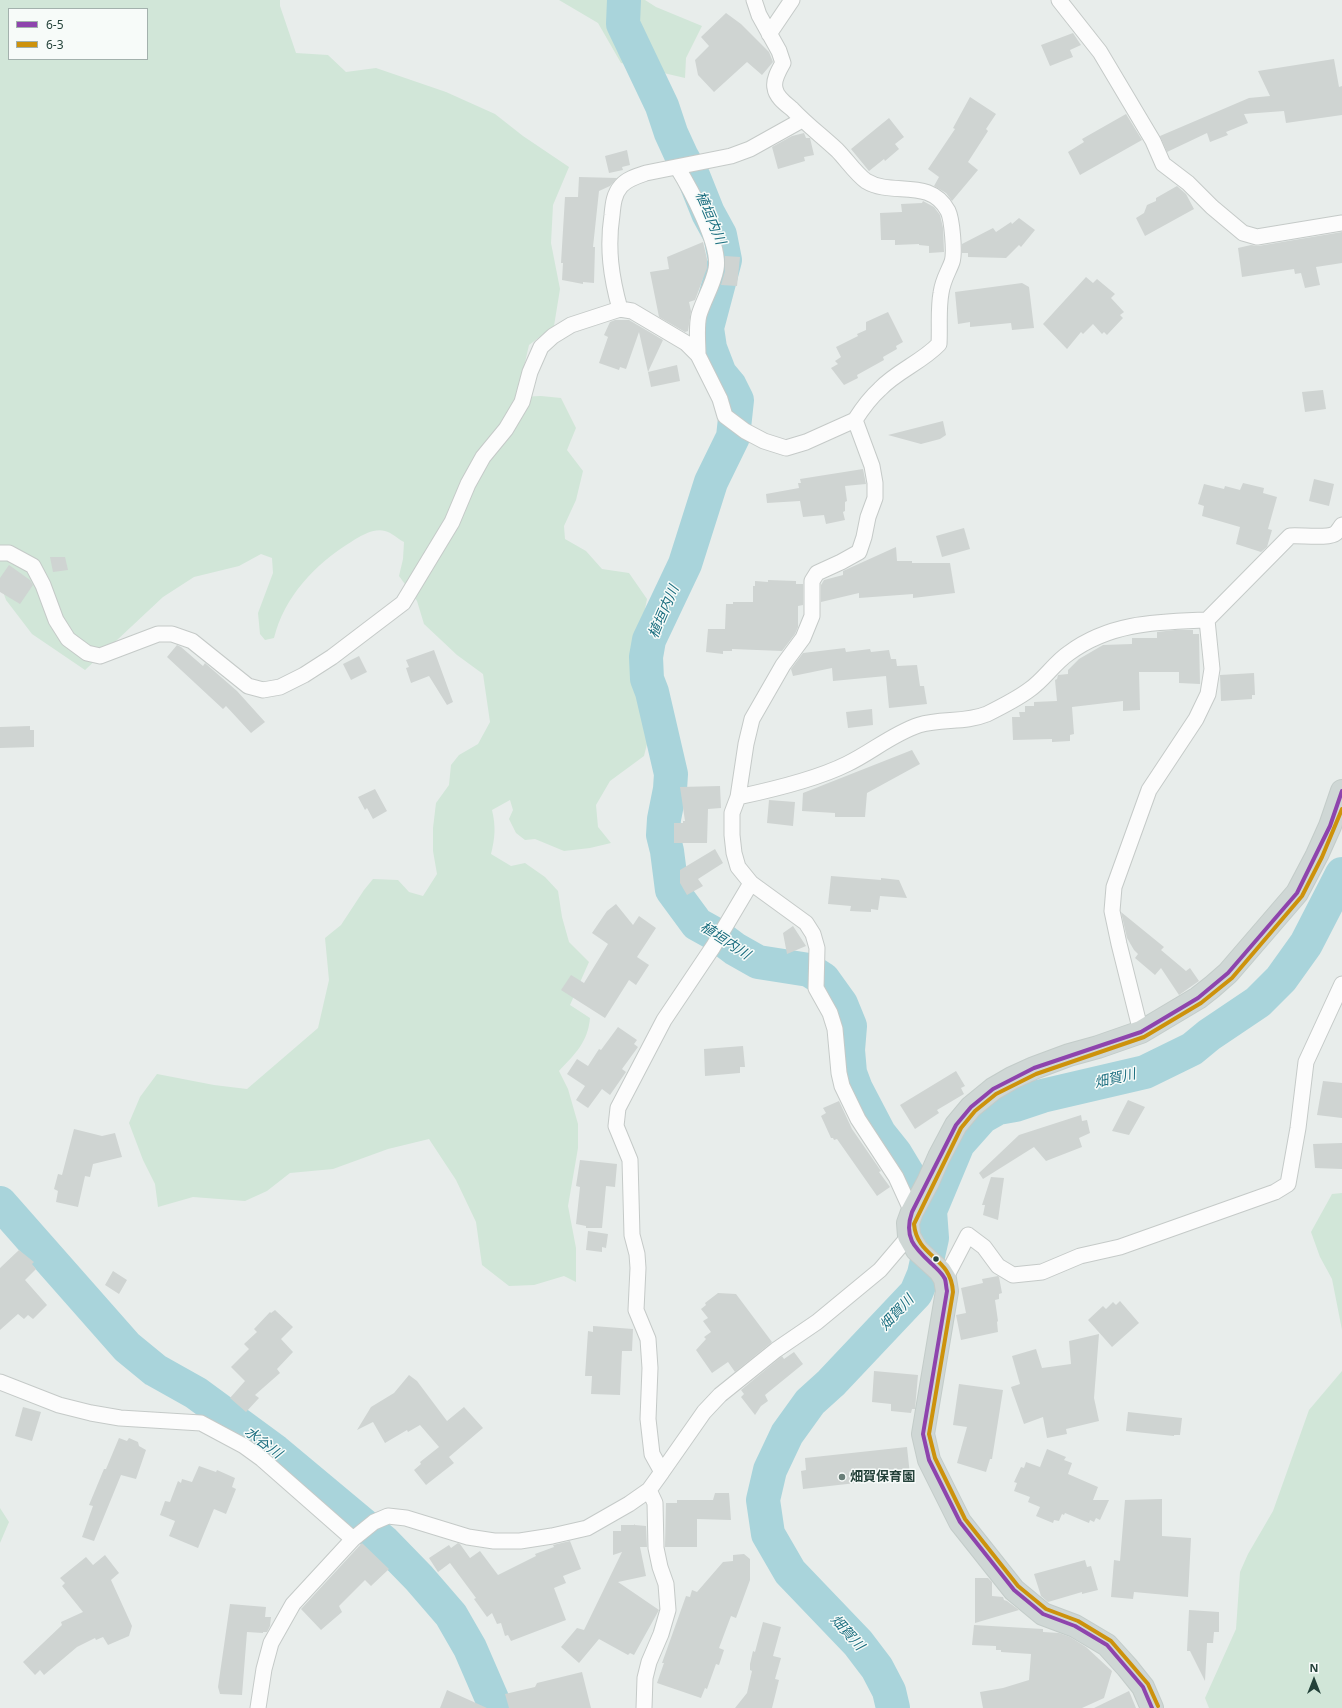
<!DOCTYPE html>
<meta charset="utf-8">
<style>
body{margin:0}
#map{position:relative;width:1342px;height:1708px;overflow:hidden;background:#e8edeb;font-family:"Noto Sans",sans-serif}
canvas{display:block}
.legend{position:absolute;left:8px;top:8px;width:140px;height:52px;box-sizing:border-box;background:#f7fbf9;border:1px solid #a3b1ad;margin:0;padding:5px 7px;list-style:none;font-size:12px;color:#24423a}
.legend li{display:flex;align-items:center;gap:8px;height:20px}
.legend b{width:20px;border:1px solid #a3b1ad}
.north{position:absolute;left:1294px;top:1660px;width:40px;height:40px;-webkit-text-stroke:3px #f7fbf9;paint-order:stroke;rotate:0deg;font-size:11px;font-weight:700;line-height:16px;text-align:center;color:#24423a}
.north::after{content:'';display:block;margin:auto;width:14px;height:18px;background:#24423a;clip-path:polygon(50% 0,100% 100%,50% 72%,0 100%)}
</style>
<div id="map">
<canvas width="1342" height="1708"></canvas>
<ul class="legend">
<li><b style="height:5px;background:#8e44ad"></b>6-5</li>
<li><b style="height:5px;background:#cd920c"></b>6-3</li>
</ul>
<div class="north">N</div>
</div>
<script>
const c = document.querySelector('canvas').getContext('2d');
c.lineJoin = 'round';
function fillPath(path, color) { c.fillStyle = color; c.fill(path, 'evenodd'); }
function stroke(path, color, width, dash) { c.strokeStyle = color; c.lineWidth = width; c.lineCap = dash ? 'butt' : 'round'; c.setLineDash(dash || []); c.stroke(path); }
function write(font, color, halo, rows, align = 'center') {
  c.font = font + ' "Noto Sans","Noto Sans JP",sans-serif'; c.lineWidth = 3; c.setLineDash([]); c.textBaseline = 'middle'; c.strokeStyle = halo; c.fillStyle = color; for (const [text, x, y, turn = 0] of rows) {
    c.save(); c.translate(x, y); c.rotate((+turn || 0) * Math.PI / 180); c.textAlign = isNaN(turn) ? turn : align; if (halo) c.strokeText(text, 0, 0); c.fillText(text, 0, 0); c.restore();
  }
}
fillPath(new Path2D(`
 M0,0H280V6L296,53L328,55L346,72L376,68L446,92L495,114L523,136L569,167L553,205L551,243L560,289L554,326L529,345L517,397L541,396L561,398L576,428L567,450L583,471L576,500L564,526L565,539L586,551L602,569L629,573L647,599L640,634L631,654L632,673L649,736L644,756L610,781L596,805L598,827L611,843L590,848L564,851L535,839L525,840L516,833L509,819L513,810L510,800L492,810C496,827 495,838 491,854L511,866L525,863L545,877L558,891L562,917L569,942L589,962L570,1005L590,1018C588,1042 575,1054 559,1071L568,1089L578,1124V1148L568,1206L576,1248V1282L564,1276L534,1285L509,1286L482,1265L476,1222L456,1180L429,1139L388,1149L333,1169L290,1173L267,1191L245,1201L193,1197L158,1207L155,1184L143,1160L129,1123L140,1097L157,1074L214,1085L247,1089L318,1028L329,980L325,938L341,925L364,890L373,879L398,880L409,892L423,896L437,874L433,851V828L436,803L449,785L451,765L459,755L478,744L490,722L483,674L457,655L424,624L417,601L399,576L403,559L404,542C398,539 391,532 385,531C374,528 360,536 351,542C315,564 284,597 274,638L265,640L260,634L258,613L273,573L272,558L261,554L239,566L194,577L163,597L85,670L32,634L6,600L0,583ZM9,9H147V59H9Z
 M559,0H645L656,7L702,26L686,58L685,78L621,63L598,23Z
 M1342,1193V1330L1332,1279L1320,1257L1311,1232L1332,1194Z
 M1342,1371V1708H1209L1205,1698L1236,1629L1240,1572L1248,1554L1273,1511L1309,1410Z
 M0,1508L9,1522L0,1543Z`), '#d1e6d8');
stroke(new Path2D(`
 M624,0L623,24L662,106L671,133L682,157L694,178L708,213L720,235L725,260L707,328L710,348L720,374L730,386L737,400L733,437L711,482L685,564L649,640L646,657L647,679L652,692L671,774L670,789L664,819L663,835L667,851L672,890L697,924L715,934L735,949L758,962L809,970L823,979L828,986L841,1004L850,1026L848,1050L850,1073L856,1089L879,1133L895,1153L930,1211
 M0,1203L127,1347L155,1370L196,1393L275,1451L384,1542L419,1578L451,1615L470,1648L496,1708
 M893,1708L889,1691L877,1668L858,1643L790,1572L768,1534L763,1500L770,1470L787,1434L810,1402L831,1383L916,1293L924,1274L932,1238L930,1211L958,1144L982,1117L998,1108L1015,1105L1042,1096L1145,1072L1192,1049L1209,1035L1258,1002L1281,979L1306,944L1342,874`), '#a9d4db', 34);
fillPath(new Path2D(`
 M726,13L741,24L769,52L773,62L762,75L747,62L714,92L698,75L695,60L709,46L701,37Z
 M1073,33L1081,45L1070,50L1073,57L1050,66L1041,45Z
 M1334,59L1339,87L1342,86V115L1286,123L1284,111L1244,114L1248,123L1226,132L1228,135L1210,142L1207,133L1167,152L1160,136L1249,98L1270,96L1258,71Z
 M970,97L996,114L986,129L988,131L968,162L978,170L952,201L946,193L934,186L939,177L928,169L955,129L953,128Z
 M1126,114L1142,140L1080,175L1068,152L1084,142L1082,139Z
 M889,118L904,137L895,144L899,149L885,161L884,159L869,171L851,149Z
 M804,133L806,138H810L814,155L804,157L805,161L778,169L772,147L792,136Z
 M627,150L630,165L622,167L623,170L609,173L605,156Z
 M579,177L617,178L610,186L599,191L593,247H595L594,283L583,282V284L562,280L563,263H561L565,197H578Z
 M1177,186L1186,194L1194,209L1145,236L1136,218L1144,213L1147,205L1156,201V198Z
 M923,201L934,207L940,215L943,228L944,252L929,253V246L919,245V244L895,245V240H881L880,213L902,212L901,204L922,203Z
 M1019,218L1035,230L1021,247L1019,245L1006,258L968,257V253H962V244L993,228L996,232L1011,222L1012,224Z
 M1342,232V263L1316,267L1320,285L1305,288L1301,273L1295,274L1294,269L1242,277L1238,248L1251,245L1258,246Z
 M703,242L707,259V268L695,300L689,302L691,311L688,331L685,332L659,317L650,272L669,269L667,257Z
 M725,256L740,257L737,286L721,285L725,271Z
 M1086,277L1093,283L1097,279L1115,294L1111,298L1124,312L1120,315L1123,318L1107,335L1104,332L1102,334L1093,324L1083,334L1081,332L1067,349L1043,324Z
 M1022,283L1029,287L1034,328L1012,330L1011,323L970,327V322L958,324L955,292Z
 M888,312L903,342L896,346L897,349L883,357L884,360L857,375L858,378L844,385L831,368L838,364L835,361L841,357L836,347L858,336L857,334L866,330V322Z
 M615,320H629L663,340L648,372L639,332L626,369L620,367L619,370L599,363L608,337L604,335L610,322Z
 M677,365L680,381L651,387L648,372Z
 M1323,390L1326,409L1305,412L1302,392Z
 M943,421L946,435L940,439L921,444L888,435Z
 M863,469L866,484L845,486L847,501L845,502V511L843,512L845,520L826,524L824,515L803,517L800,501L767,503L766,494L799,488L798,483H801L800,479Z
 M1314,479L1334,484L1329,506L1309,501Z
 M1243,483L1264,488L1263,493L1277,497L1268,529L1272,530L1267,547L1261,552L1236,544L1240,527L1202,516L1204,506L1198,504L1204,484L1224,489L1225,486L1240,490Z
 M964,528L970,549L942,557L936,536Z
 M896,547L897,561H912V563H950L955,593L913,598V594L859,598V593L821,602V585L824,580L843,575V571Z
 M50,557H65L68,570L53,572Z
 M9,565L30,580L33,585L20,604L0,592V578Z
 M768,580L796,581V584H803V605L798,606V627L795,634L782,651L732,649V651H723V654L706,652L708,629H725L726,604H733V602H753V586H755V581L768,582Z
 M1175,630H1193V634H1199L1200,684L1179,683V672H1139L1140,710L1123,711V701L1072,707L1074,734L1070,735V741L1052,742V739L1013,740L1012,717H1020L1019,712H1025V706H1034V702L1057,701L1055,680L1057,679L1058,675L1068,674V670L1079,659L1103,645L1132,644V638H1157V632Z
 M177,645L181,647L203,666L205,663L237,691L265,722L251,733L226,706L223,709L167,657Z
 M845,648L846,652L870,649L871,652L889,650L891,659H896L897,666L917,665L920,686H924L927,704L889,708L886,676L833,681L832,668L793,676L791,669L803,653Z
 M434,650L453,702L447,705L429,676L411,683L406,668L409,667L406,660Z
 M359,656L367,672L351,680L343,664Z
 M1254,673L1255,695H1252V699L1221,701L1220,675Z
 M872,709L873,725L848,728L846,712Z
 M30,726V730H34V747L0,748V727Z
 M912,750L920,764L867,793L865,817H835V813L802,811L803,793Z
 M720,786L721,808L708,809L707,843H674V823H683V821H685L680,787Z
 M375,789L387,811L373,819L367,808L365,810L358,797Z
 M769,800L795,802L793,826L767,823Z
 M715,849L723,863L698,879L703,886L687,895L680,883V870Z
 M831,876L881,880V878L899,880L907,898L880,896L878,910L871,909V912L850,911L851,906L828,904Z
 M616,904L633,925L639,916L656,928L637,957L649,965L636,985L629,980L605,1018L561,990L571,975L584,983L608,944L592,933L607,911Z
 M1121,912L1164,947L1161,950L1186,971L1190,968L1199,981L1179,995L1161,968L1155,975L1135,958L1138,954L1134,950L1127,938Z
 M793,926L806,946L787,954L783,933Z
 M618,1027L637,1040L634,1044L638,1047L622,1069L626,1072L610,1095L602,1089L588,1108L576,1100L585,1086L567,1074L577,1059L588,1066L599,1049L601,1050Z
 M743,1046L745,1067H740V1073L705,1076L704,1049Z
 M956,1071L965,1086L961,1088L964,1094L937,1110L939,1113L915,1129L900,1105Z
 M1323,1081L1342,1083V1118L1317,1115Z
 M1128,1100L1145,1107L1129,1135L1112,1131Z
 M839,1101L852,1129L881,1171L879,1172L890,1187L877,1196L837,1139L834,1140L833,1138H831L821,1116L826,1113L823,1108Z
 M1081,1115L1082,1121L1087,1120L1090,1133L1079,1138L1082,1147L1046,1161L1034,1147L983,1179L979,1173L1019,1135Z
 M74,1129L102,1136L115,1133L122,1157L93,1164L90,1177L85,1176L78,1207L56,1202L58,1191L54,1189L58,1174L62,1175Z
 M1342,1143V1169L1315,1168L1313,1144Z
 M580,1160L617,1164L615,1187L606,1186L602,1228H586V1226L576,1224L580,1187L576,1186Z
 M991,1177L1004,1178L998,1220L983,1215L985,1205H982Z
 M588,1231L608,1234L606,1248L602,1247V1252L586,1250Z
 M19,1250L34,1262L32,1264L36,1269L25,1280L47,1305L33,1319L28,1315L24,1319L18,1314L0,1330V1268Z
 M113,1271L127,1280L119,1294L105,1285Z
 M998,1276L999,1277L1002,1293L999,1294V1299L995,1300L998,1321L997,1322L998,1332L961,1340L956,1315L966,1313L961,1288L983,1283L982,1279Z
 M718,1293L736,1294L772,1342L735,1372L728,1362L712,1373L696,1350L706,1339L704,1337L711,1332L703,1321L708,1318L701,1309L706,1305L705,1303Z
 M1120,1301L1139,1323L1112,1347L1088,1320L1103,1306L1106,1309L1113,1302L1116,1305Z
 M275,1310L293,1327L281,1339L293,1352L277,1369L280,1373L255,1395L259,1398L246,1412L230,1398L245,1381L231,1367L249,1349L244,1344L257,1332L254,1329L270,1312L271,1313Z
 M593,1326L633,1329L632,1351H622L620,1395L591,1394L592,1376H585L588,1331L593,1332Z
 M1099,1334L1094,1398L1099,1421L1066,1429L1067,1434L1047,1438L1043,1417L1024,1424L1011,1387L1020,1384L1012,1356L1036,1349L1042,1368L1071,1364L1069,1341Z
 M794,1352L803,1364L765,1395L768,1401L761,1406L755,1415L741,1397L744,1394L741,1390L781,1357L782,1356L784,1359Z
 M874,1371L918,1375L915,1409H912L911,1413L891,1411V1404L872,1402Z
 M409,1375L417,1381L447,1421L464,1407L483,1428L449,1457L454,1463L426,1485L414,1470L421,1464L420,1462L439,1447L420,1425L408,1432L407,1430L385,1443L373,1422L357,1430L371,1407L394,1393Z
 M959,1384L1003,1390L992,1459H990L986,1472L957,1463L967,1427L953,1425Z
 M23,1407L41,1412L32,1441L15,1436Z
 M1128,1412L1182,1418L1180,1435H1174V1436L1126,1431Z
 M119,1438L127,1441L129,1438L138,1442L139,1446L146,1450L136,1479L121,1475L94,1541L82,1537L93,1506L89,1505L104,1469H106Z
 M907,1447L910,1475L900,1476V1478L803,1489L801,1471L806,1470L805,1458Z
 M1047,1449L1066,1457L1064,1460L1072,1463L1068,1474L1098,1487L1093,1500H1109L1100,1520L1096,1518L1094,1522L1090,1520L1089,1523L1065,1513L1064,1515L1062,1514L1059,1521L1054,1520L1053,1523L1036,1516L1040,1507L1028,1502L1030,1497L1014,1491L1017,1483L1014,1482L1021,1467L1024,1468L1026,1462L1040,1467Z
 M199,1466L216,1472L217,1470L235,1478L232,1487L236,1489L226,1514L214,1509L198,1548L169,1536L175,1521L160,1515L165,1501L170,1502L178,1481L181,1483L182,1479L192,1482Z
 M715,1493H729L731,1520L697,1519V1547H665L666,1503H677V1500H713Z
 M1162,1499V1536L1191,1538L1188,1597L1134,1592L1133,1599L1111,1597L1114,1560L1120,1561L1125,1500Z
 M635,1524V1525L646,1526L647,1547H640L646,1576L618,1582L659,1610L634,1655L630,1653L628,1655L599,1639L579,1663L561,1647L577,1628L584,1630L622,1552L613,1555V1531H621V1525H634Z
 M570,1541L581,1569L563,1576L566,1583L554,1588L566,1620L511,1641L508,1635L505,1636L501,1623L497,1624L492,1613L487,1617L474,1599L476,1598L450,1563L438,1572L429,1558L449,1545L451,1548L458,1543L460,1544L470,1558L480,1551L498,1575L536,1556L535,1554L554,1547L553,1545Z
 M362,1543L389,1569L371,1586L365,1580L339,1606L342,1612L321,1630L301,1609Z
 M744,1554L750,1559V1580L736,1618L731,1616L719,1648L724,1650L719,1665L716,1664L707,1689L705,1688L701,1698L657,1683L664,1663H662L686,1596L690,1597L692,1590L697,1592L723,1562L733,1561V1555Z
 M105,1555L119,1573L111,1580L132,1626L129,1636L108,1645L103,1637L96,1640L95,1638L77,1647L44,1675L40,1670L35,1675L23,1662L62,1625L61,1622L83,1612L62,1586L65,1583L60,1578L86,1557L93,1565Z
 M1085,1560L1087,1567L1091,1566L1098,1590L1082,1594V1592L1048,1602L1041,1596L1034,1574Z
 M975,1578H988L992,1582V1596L1003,1597L1004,1600L1007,1601L1019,1610L975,1623Z
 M230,1604L266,1607L265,1617H271L270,1626L267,1632H263V1633L247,1632L242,1695L220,1694L218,1687Z
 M1189,1610L1219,1612V1632H1214L1213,1643H1207L1205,1681L1190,1651H1187Z
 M763,1622L781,1627L773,1656L781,1658L775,1679L779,1680L772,1708H735L747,1693L752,1671L750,1670V1664L753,1651L755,1652Z
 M974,1625L1043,1629V1632L1059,1633L1070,1637L1086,1647L1112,1671L1104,1698L1082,1708H983L980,1692L1003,1688L1029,1680L1031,1654L1001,1652V1650H996V1646L972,1645Z
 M582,1672L591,1708H509L505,1694L535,1687L537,1683Z
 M447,1690L487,1708H440Z
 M1129,1691L1136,1708H1094Z`), '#cfd4d2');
const street = new Path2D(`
 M754,0L759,15L779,51L783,63C779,70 773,80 775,88C776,97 786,104 792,109C806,124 822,136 837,150C846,159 856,174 866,181C892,197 930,177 948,211C952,219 955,253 952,262C948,273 943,279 941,293C938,310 940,327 939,344C922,362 897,371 880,389C870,398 862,409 855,420L872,466L875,483V498L868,517L864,537L859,552L841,562L817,573L812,581V616L803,638L783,665L752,719L746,744L738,797L732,813V835L734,853L738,867L751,883L806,923L813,934L817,948L816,988L830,1013L835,1029L839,1073L842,1086L858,1119L896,1177L912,1212
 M1059,0L1100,52L1153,141L1163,164L1188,183L1212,207L1243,233L1257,237L1342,223
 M769,34L792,0
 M677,167C690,188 721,245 716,269C713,285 704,299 699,315C696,327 698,343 698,355
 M620,309L632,311L686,343L698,355L720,399L725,416L745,431L764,441L786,448L806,442L855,420
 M0,553H9L33,566L43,585L56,620L68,639L87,653L100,656L158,634H172L192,641L248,686L263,690L280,687L304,675L332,657L403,603L452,522L468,484L483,457L506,429L522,402L530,372L541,347L553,336L571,325L620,309C611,277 607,248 612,215C613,204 614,194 621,186C627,179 637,176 646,173L731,156L750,149L802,120
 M738,797C771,790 817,779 847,764C872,752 892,734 919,725C941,718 965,723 987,714C1001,707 1017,699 1029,690C1044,680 1054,663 1069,653C1111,622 1158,622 1207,620L1290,536C1301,535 1329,539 1336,533C1338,531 1340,528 1342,525
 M1141,1032L1119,944L1112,911L1114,887L1149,790L1196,719L1208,694L1212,669L1207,620
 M945,1279L968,1235L984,1247L998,1266L1013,1275L1042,1272L1080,1256L1120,1247L1275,1192L1288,1184L1298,1128L1306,1062L1342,984
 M0,1382L59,1405L91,1413L120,1418L201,1423L244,1446L262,1459L353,1539
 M662,1472L704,1412L720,1395L776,1350L817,1322L880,1270L909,1236
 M258,1708L264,1669L271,1643L293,1604L353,1539L374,1522L388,1516L406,1518L468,1537L494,1541H520L552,1536L587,1528L629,1504L649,1490L662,1472L652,1454L648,1419L650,1368L648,1339L636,1310L638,1268L637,1254L632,1235L630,1160L616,1126L618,1108L664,1020L713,947L751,883
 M644,1708L645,1678L649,1662L661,1634L668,1610L666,1584L660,1567L656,1548L655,1503L649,1490`);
const primary = new Path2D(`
 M1152,1708L1143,1687L1127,1667L1107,1645L1075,1626L1043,1614L1014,1590L960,1522L929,1460L923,1434L947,1291L945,1279L940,1271L917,1250L909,1236L908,1223L912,1212L928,1182L939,1157L956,1125L971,1107L993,1089L1012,1078L1034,1068L1069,1055L1098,1047L1141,1032L1198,998L1212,987L1228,973L1297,893L1317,855L1330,826L1342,791`);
stroke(street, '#c5cac8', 17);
stroke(primary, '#c3ccc9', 24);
stroke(street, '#fcfcfc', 15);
stroke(primary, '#cfd7d5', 22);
stroke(new Path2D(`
 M1152,1708L1143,1687L1107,1645L1075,1626L1043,1614L1014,1590L960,1522L929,1460L923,1434L947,1291C946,1287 946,1282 945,1279C942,1273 937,1269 933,1265C915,1248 903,1238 912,1212L956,1125L971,1107L993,1089L1034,1068L1141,1032L1198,998L1228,973L1297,893L1330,826L1342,791`), '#8e44ad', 4);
stroke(new Path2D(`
 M1158,1706L1148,1684L1111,1641L1078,1621L1046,1609L1018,1586L965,1519L935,1458L929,1434L953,1292C951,1256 917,1258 914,1224L961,1128L975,1111L996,1094L1036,1074L1144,1037L1201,1003L1232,978L1302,896L1322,857L1342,809`), '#cd920c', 4);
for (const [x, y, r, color] of [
 [936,1259,3.5,"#24423a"],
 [842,1477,4,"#697e78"]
]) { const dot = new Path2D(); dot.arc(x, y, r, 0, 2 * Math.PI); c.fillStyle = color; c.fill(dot); stroke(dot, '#f7fbf9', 1.5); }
write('bold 13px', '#24423a', '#f7fbf9', [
 ["畑賀保育園",850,1477]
], 'left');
write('italic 14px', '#1c6f80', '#f7fbf9', [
 ["植垣内川",710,218,67],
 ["植垣内川",664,612,-67],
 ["植垣内川",725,941,33],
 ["畑賀川",1115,1079,-13],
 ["畑賀川",897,1313,-47],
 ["水谷川",263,1443,37],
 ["畑賀川",847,1633,48]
]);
</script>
